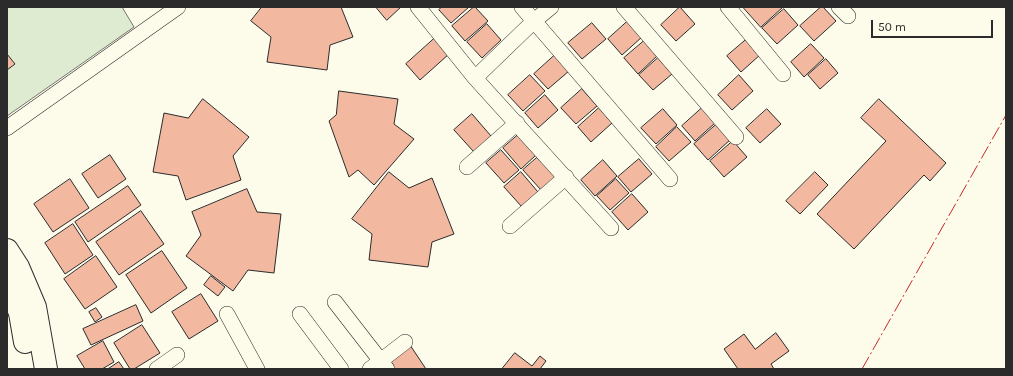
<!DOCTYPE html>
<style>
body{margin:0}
#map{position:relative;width:1013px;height:376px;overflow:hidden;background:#fdfbea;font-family:Karla,sans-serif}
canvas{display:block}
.frame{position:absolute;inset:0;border:8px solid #2b2b2b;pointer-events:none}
.scale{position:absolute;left:871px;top:20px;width:122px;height:18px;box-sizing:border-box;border:2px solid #2b2b2b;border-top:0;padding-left:5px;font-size:12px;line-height:14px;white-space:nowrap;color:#2b2b2b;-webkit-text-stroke:3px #fdfbea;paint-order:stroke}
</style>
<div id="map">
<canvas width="1013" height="376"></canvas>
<div class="frame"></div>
<div class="scale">50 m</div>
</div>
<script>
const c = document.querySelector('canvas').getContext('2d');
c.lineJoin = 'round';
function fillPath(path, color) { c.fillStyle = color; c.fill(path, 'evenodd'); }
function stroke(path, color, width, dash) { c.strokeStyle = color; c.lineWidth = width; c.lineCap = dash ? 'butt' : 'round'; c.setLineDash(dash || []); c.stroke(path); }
const green = new Path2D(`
 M7,7H122L134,27L7,116Z`);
fillPath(green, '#deebd1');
stroke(green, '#74746e', 1);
const building = new Path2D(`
 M262,7H341L353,37L330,45L327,70L267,62L271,37L251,21Z
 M376,7H401L387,20Z
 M442,7H469L451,23L439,10Z
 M474,7H475L488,21L465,41L452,26Z
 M680,7L695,24L676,41L661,25Z
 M743,7H783L761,27Z
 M821,7H823L836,21L814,41L800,26Z
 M784,9L798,25L777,44L762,28Z
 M628,21L642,37L622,55L608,39Z
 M592,23L606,39L582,59L568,43Z
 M487,24L501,40L482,58L467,42Z
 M435,38L449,54L420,80L406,64Z
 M747,39L761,54L741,72L727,56Z
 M644,41L657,56L638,74L624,58Z
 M811,44L824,58L804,77L791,62Z
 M7,54L15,64L7,70Z
 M555,55L569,71L548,89L534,74Z
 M658,58L672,74L653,90L639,75Z
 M826,59L838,73L820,89L808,75Z
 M530,75L545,91L523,111L508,95Z
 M739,75L753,91L732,110L718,95Z
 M582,89L597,106L576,124L561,108Z
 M339,91L398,99L394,124L414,139L374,185L358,170L349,177L329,121L336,115Z
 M545,95L558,110L538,128L525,113Z
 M203,99L249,137L233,156L241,180L186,200L178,176L153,172L164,113L188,118Z
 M879,99L946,163L930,181L924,175L854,249L817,214L886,141L861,118Z
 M599,108L612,123L591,142L578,127Z
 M702,108L715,123L695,141L682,126Z
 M663,109L677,125L656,144L641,128Z
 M767,109L781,124L760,143L746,128Z
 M472,114L491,136L474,152L454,130Z
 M717,124L731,139L708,160L694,144Z
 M677,127L691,142L669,161L656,147Z
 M518,135L536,155L521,169L503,148Z
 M733,141L747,157L724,177L710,161Z
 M501,150L519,170L504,183L486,163Z
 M110,155L126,179L98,198L82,174Z
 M539,156L557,176L541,190L523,170Z
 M639,159L652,174L631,192L618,177Z
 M603,160L617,176L595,196L581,180Z
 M389,172L409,188L432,178L454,234L432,242L428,267L369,260L372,234L352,219Z
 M521,172L538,192L522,207L504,187Z
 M815,172L828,185L800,214L786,201Z
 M70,179L89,208L53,232L34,204Z
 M616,179L629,193L610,210L597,196Z
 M128,186L141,205L88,242L75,222Z
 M247,189L257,212L281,214L274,273L248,270L233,291L186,256L201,235L192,212Z
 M632,194L648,212L628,230L612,212Z
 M141,211L164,244L119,275L96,242Z
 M73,224L93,255L65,274L45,243Z
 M162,251L187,288L151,313L126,275Z
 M96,256L117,287L85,309L64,279Z
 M211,276L225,287L218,296L204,285Z
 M201,294L218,321L189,339L172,312Z
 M136,305L143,321L91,345L83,329Z
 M96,308L102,317L95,322L89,312Z
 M142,325L160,353L134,369H130L114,343Z
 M776,333L789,351L771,364L774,369H738L724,349L744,334L755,349Z
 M103,341L114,362L102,369H85L77,356Z
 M410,345L426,369H392L387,361Z
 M515,353L532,366L540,356L546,361L540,369H502Z
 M119,362L124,369H108Z`);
fillPath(building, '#f2b8a0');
stroke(building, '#2b2b2b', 1);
const street = new Path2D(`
 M418,7L475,78L534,21L522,7
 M551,7L534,21L670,179
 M624,7L736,137
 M728,7L783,74
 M839,7L848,16
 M475,78L611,228
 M7,128L178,7
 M467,167L517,123
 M510,226L566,177
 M335,302L387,369
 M227,314L257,369
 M300,314L341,369
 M157,369L177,355
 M370,369L405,342`);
const primary = new Path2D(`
 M7,250L18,267L35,307L46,369
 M7,280L20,313L25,342`);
stroke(street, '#2b2b2b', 16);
stroke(primary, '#2b2b2b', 24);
stroke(street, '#fdfbea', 15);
stroke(primary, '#fdfbea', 22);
stroke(new Path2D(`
 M862,369L1006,115`), '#c62828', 1, [14, 3, 2, 3]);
</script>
